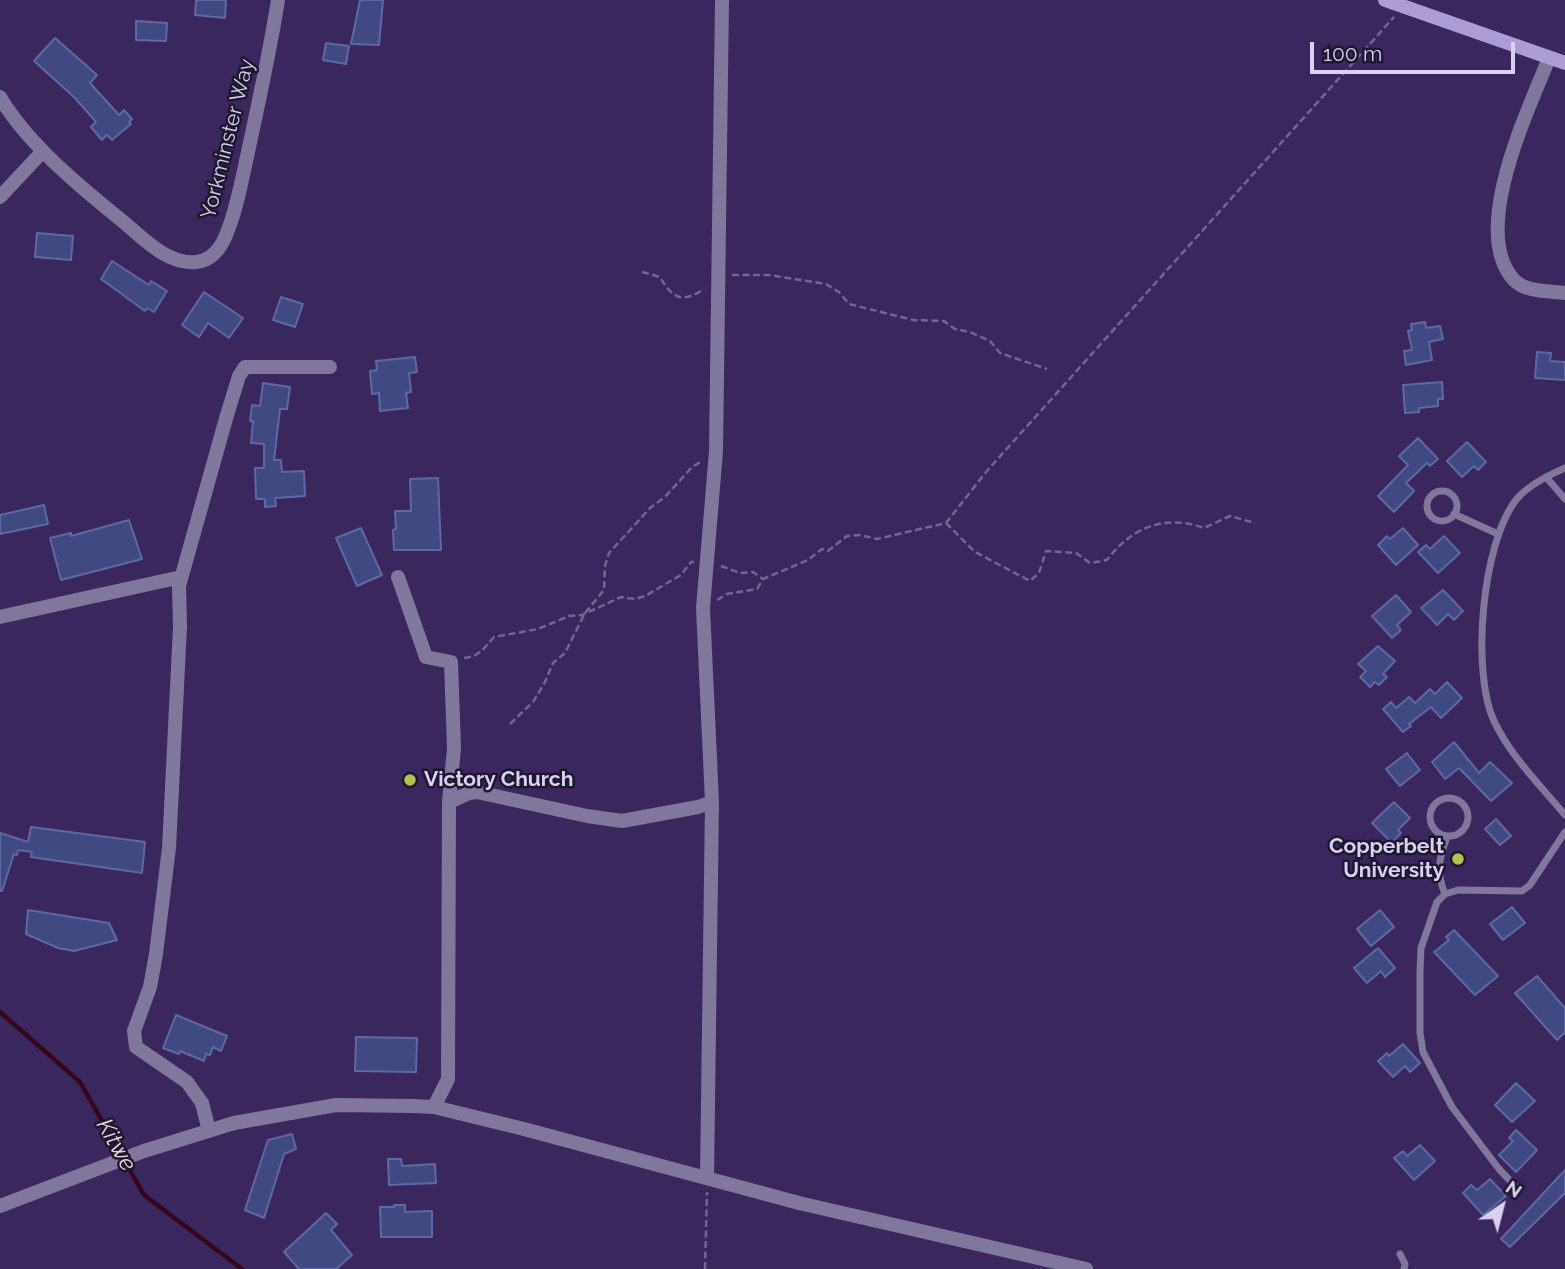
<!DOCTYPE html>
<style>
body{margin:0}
#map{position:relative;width:1565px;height:1269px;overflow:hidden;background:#3a275e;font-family:Raleway,sans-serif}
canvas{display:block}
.north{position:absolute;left:1467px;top:1171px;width:70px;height:70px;-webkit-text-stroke:5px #1e172f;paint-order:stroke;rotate:35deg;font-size:19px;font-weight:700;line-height:28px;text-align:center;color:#d9d1f3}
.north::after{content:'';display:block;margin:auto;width:24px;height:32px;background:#d9d1f3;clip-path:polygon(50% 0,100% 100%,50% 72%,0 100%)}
.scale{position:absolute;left:1310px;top:42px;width:205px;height:32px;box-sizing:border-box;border:4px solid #d9d1f3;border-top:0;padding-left:9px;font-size:21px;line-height:24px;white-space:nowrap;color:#d9d1f3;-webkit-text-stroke:5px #1e172f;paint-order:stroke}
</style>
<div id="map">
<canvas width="1565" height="1269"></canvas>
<div class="north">N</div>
<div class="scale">100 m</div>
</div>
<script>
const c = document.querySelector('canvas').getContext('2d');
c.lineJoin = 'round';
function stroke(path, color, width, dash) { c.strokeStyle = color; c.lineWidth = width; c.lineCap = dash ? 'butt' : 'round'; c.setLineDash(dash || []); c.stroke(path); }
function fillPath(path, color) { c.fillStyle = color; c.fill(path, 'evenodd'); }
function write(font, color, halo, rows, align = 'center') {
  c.font = font + ' Raleway,sans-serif'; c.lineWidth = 5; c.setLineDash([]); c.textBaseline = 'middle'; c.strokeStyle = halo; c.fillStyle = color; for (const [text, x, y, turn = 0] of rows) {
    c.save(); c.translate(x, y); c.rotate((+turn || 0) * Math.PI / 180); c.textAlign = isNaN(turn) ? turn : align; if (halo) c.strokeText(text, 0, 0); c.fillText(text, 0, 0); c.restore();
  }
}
stroke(new Path2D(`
 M0,1012L80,1082L144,1195L242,1269`), '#34071c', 4.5);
const building = new Path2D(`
 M196,0H226L225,18L195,15Z
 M360,0H383L379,45L351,44Z
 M136,21L167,23L166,41L136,40Z
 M55,38L97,75L90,83L119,115L124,110L132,119L129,122L131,124L112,140L107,135L102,140L91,127L96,122L74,97L34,61Z
 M326,43L349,46L346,64L323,60Z
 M37,233L73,236L71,260L35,257Z
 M112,261L149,285L151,281L167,291L154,312L147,308L145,311L101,279Z
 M204,292L243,318L229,338L208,323L199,337L182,325Z
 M281,297L303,304L295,327L273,320Z
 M1425,322L1426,328L1440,326L1443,339L1429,342L1432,360L1406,365L1404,351L1412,350L1408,331L1412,330L1411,324Z
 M1537,352L1551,353L1550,361L1565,362V380L1535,378Z
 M415,357L417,372L409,373L411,392L406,393L408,408L380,411L379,393L372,394L370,371L377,370L376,361Z
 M1442,382L1443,399H1438V406L1419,408V412L1405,413L1403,385Z
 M263,383L290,387L287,409H280L274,460H281L282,472L304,471L305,496L275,498L276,506L265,507V499H256L255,468H264V444L251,443L253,421H250L252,405L260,406Z
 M1418,438L1438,459L1430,466L1427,463L1406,483L1414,491L1394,512L1378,496L1408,465L1399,456Z
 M1467,442L1486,462L1478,470L1474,466L1462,477L1447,461Z
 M438,478L441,550H394L393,530L396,529L395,511H411L410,479Z
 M44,505L48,524L0,534V515Z
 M129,520L142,559L61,580L50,538L71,533V536Z
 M361,528L382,575L357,586L336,538Z
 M1403,528L1418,545L1396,565L1378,545L1387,536L1390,539Z
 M1444,536L1460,553L1438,573L1418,552L1426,545L1430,549Z
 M1443,590L1463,611L1454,620L1448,614L1437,625L1421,608Z
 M1396,595L1411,612L1397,625L1401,630L1392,638L1372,616Z
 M1378,646L1395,661L1383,674L1387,677L1379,685L1375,682L1370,687L1360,677L1366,671L1358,664Z
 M1447,682L1462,698L1441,718L1431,707L1409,724L1411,726L1403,732L1383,709L1391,702L1396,708L1409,697L1415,703L1430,689L1435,694Z
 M1454,742L1479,773L1490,762L1512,783L1491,801L1459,768L1445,779L1432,762Z
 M1407,753L1420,770L1400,786L1386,769Z
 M1394,802L1410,818L1398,830L1401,833L1392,843L1372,823Z
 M1496,819L1511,836L1500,845L1485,829Z
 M31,827L145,842L142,873L31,857L32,852L18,850L17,855L14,854L2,891H0V833L28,842Z
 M1512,907L1525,923L1503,940L1490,924Z
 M28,910L109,923L117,940L74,951L58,948L26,934Z
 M1380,910L1394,927L1371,946L1357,929Z
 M1454,930L1498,976L1475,995L1434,952L1449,940L1446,937Z
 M1378,948L1395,968L1385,977L1381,971L1367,983L1354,968Z
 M1537,976L1565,1008V1032L1557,1040L1515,993Z
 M176,1015L227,1036L221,1051L213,1047L210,1055L206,1054L204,1061L180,1051L179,1054L163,1048Z
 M356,1037L417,1038L416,1072L355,1071Z
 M1403,1044L1420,1063L1410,1072L1405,1066L1393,1077L1378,1061L1387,1053L1389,1056Z
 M1516,1083L1535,1101L1512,1122L1495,1105Z
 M1516,1130L1537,1150L1516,1172L1499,1155L1513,1141L1509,1138Z
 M292,1134L296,1149L284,1154L264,1218L245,1210L268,1140Z
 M1420,1145L1435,1161L1414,1180L1394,1158L1403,1151L1407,1156Z
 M388,1159H401L402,1166L435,1164L436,1183L389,1185Z
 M1565,1170V1193L1510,1247L1501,1239Z
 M1490,1179L1506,1196L1483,1215L1463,1193L1471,1185L1477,1190Z
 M394,1205H405V1212L432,1211V1237H381L380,1207H394Z
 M326,1213L337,1224L331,1230L352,1255L336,1269H299L284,1252Z`);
fillPath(building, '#414982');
stroke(building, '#5f68a4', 2);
stroke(new Path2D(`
 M642,272L660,277C672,298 682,304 704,289
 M732,275H769L826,284L839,292L849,304L913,320L944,321L955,329L970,332L990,341L1000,353L1047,369
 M946,523L975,552L1030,581L1039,573L1046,551L1076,553L1090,563L1107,560C1132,527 1165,514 1204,528L1230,516L1255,523
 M721,566L740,573L753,572L763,579
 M717,600L727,594L757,589L763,579L808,560L822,549L828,551L847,536L860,535L877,539L946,523L986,472L1394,17
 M464,658C479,657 485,647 494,637L538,629L569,616L582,615L621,597L635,599L645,596L681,575L691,562H694
 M510,724L533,702L545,682L553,663L565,653L585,613L604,590L605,566L609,553L650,508L665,497L692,467L702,461
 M705,1269L707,1192`), '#746595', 2.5, [7, 3.5]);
stroke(new Path2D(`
 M1565,468C1549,475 1527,486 1516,500C1482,544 1471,671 1494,721C1511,757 1540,785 1565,815
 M1546,477L1565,499
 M1427 506a15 15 0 1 1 30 0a15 15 0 1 1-30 0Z
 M1454,514L1498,534
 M1430 817a19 19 0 1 1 38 0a19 19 0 1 1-38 0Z
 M1445,894C1436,872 1439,858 1447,837
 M1516,1187L1499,1169L1452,1107L1423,1052L1420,1033V972L1421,948L1437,902L1445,894L1458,890L1522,891L1530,885L1565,832
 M1400,1254L1405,1264L1404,1269`), '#81779c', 7);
stroke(new Path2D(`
 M1549,58C1529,109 1469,231 1514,280C1525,292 1549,291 1565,293
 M0,97C26,142 79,186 120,219C141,236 166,265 196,262C211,261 221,248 226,235C237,209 242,179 248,152C259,101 270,51 278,0
 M0,197L43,151
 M398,577L426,657L451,662L454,748L449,802L448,1079L434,1107
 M0,617L181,577
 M449,802L469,793L477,792L587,816L622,821L698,807L712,802
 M209,1131L202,1103L187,1082L136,1047L134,1031L150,987L156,954L169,848L180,627L179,586L227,415L239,376L245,367H330
 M707,1178L712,802L703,608L716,451L722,0
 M0,1206L144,1151L234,1123L336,1105L413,1106L434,1107L524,1129L799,1203L1086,1269`), '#81779c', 14);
stroke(new Path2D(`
 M1385,0L1565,63`), '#ac9dd6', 14);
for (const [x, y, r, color] of [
 [410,780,7,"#b3c24b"],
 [1458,859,7,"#b3c24b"]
]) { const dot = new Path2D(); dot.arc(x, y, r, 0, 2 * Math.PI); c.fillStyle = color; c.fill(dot); stroke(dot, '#1e172f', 2.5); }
write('21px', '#d9d1f3', '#1e172f', [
 ["Yorkminster Way",228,139,-76]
]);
write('bold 21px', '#d9d1f3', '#1e172f', [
 ["Victory Church",424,780],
 ["Copperbelt",1444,847,"right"],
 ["University",1444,871,"right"]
], 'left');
write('italic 23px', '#eed5dd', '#1e172f', [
 ["Kitwe",116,1145,60]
]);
</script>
